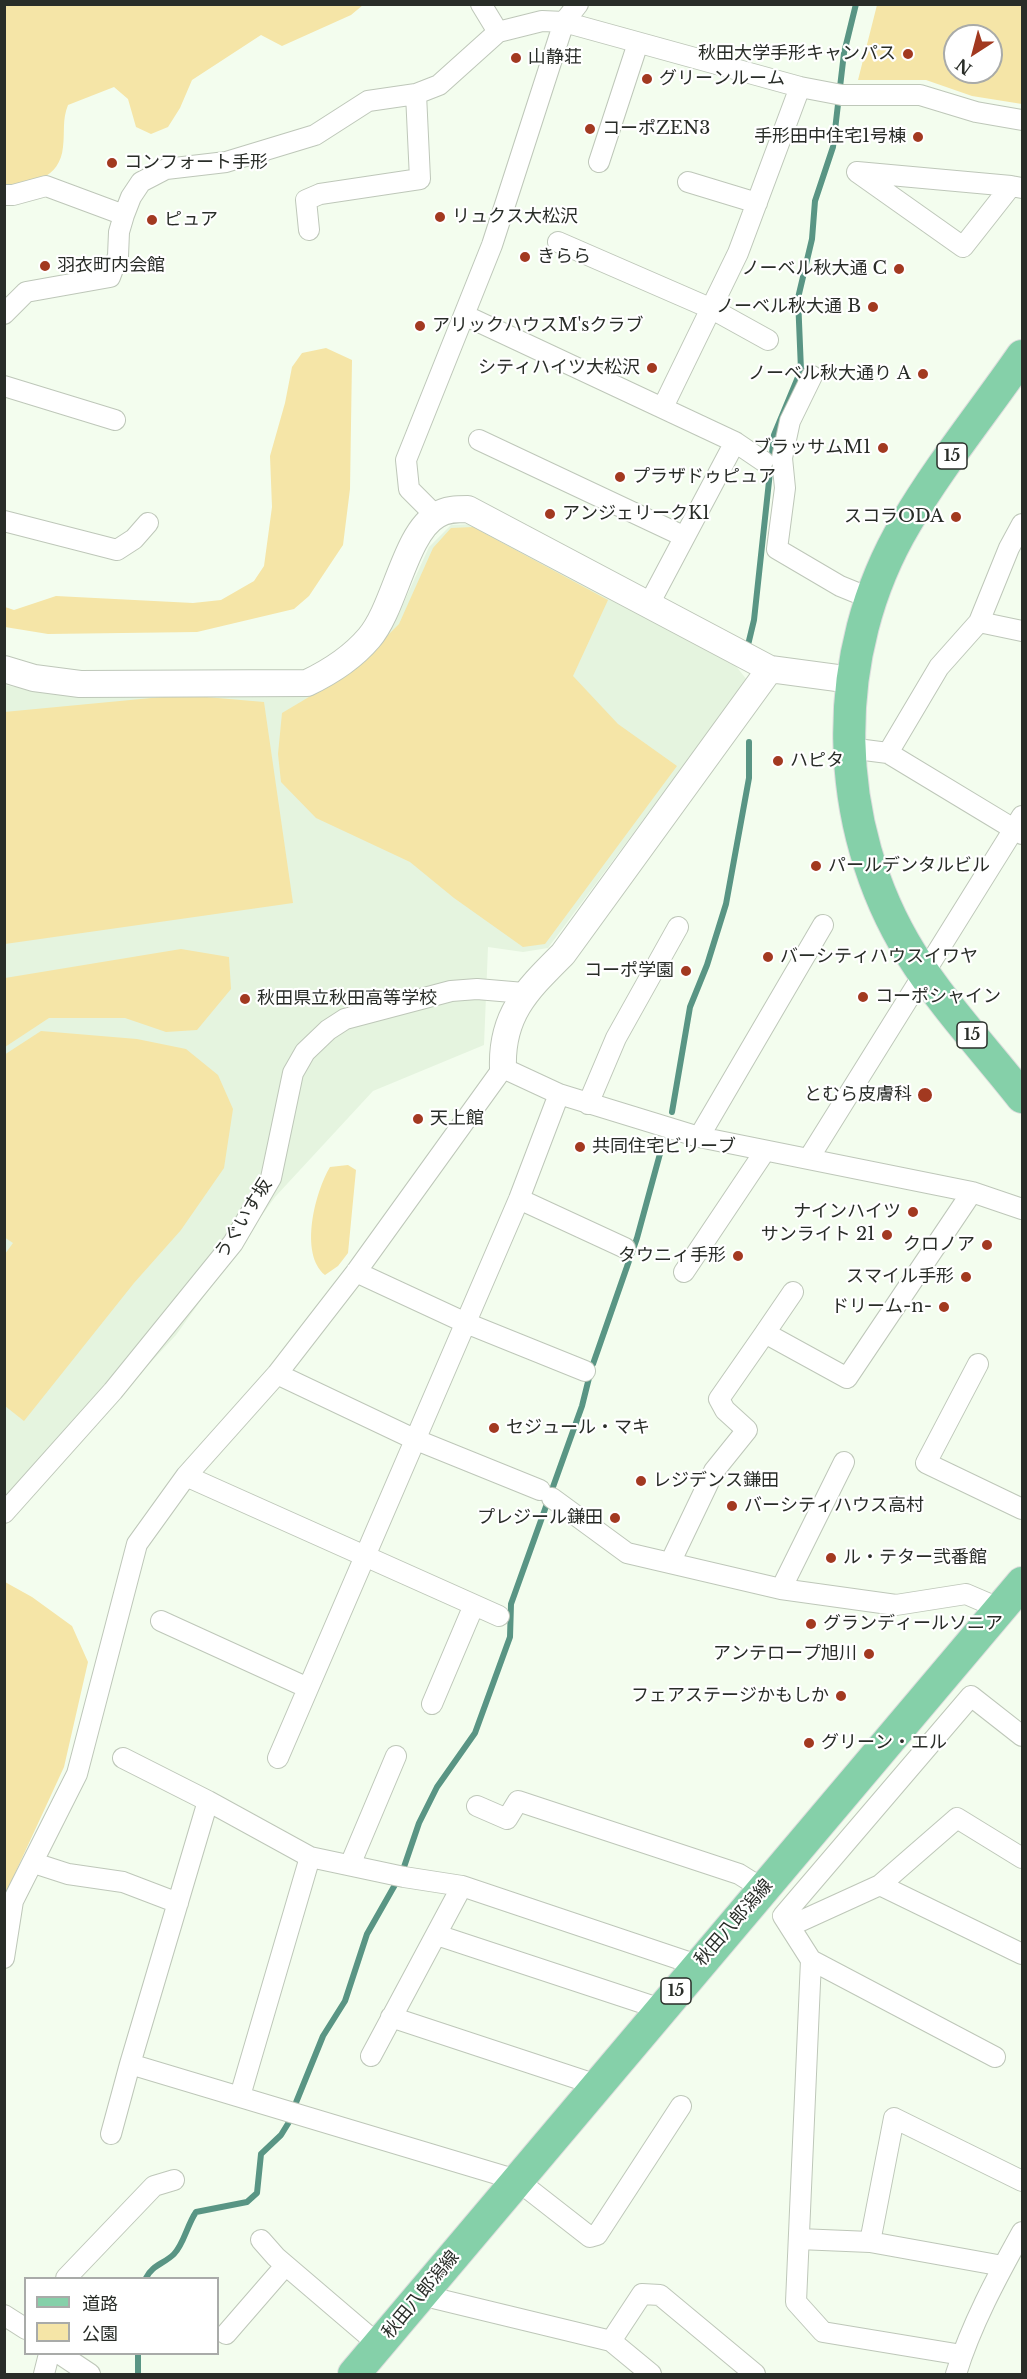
<!DOCTYPE html>
<meta charset="utf-8">
<style>
body{margin:0}
#map{position:relative;width:1027px;height:2379px;overflow:hidden;background:#f3fdee;font-family:"Libre Baskerville","Noto Sans JP",serif}
canvas{display:block}
.frame{position:absolute;inset:0;border:6px solid #292d28;pointer-events:none}
.legend{position:absolute;left:24px;top:2277px;width:195px;height:78px;box-sizing:border-box;background:#fff;border:2px solid #a9aba9;margin:0;padding:8px 10px;list-style:none;font-size:18px;color:#292d28}
.legend li{display:flex;align-items:center;gap:12px;height:30px}
.legend b{width:30px;border:2px solid #a9aba9}
.north{position:absolute;left:943px;top:24px;width:60px;height:60px;box-sizing:border-box;background:#fff;border:2px solid #a9aba9;border-radius:50%;rotate:216deg;font-size:16px;font-weight:700;line-height:24px;text-align:center;color:#292d28}
.north::after{content:'';display:block;margin:auto;width:21px;height:27px;background:#a23920;clip-path:polygon(50% 0,100% 100%,50% 72%,0 100%)}
</style>
<div id="map">
<canvas width="1027" height="2379"></canvas>
<div class="frame"></div>
<ul class="legend">
<li><b style="height:8px;background:#85d0a9"></b>道路</li>
<li><b style="height:16px;background:#f5e5a7"></b>公園</li>
</ul>
<div class="north">N</div>
</div>
<script>
const c = document.querySelector('canvas').getContext('2d');
c.lineJoin = 'round';
function fillPath(path, color) { c.fillStyle = color; c.fill(path, 'evenodd'); }
function stroke(path, color, width, dash) { c.strokeStyle = color; c.lineWidth = width; c.lineCap = dash ? 'butt' : 'round'; c.setLineDash(dash || []); c.stroke(path); }
function write(font, color, halo, rows, align = 'center') {
  c.font = font + ' "Libre Baskerville","Noto Sans JP",serif'; c.lineWidth = 4.5; c.setLineDash([]); c.textBaseline = 'middle'; c.strokeStyle = halo; c.fillStyle = color; for (const [text, x, y, turn = 0] of rows) {
    c.save(); c.translate(x, y); c.rotate((+turn || 0) * Math.PI / 180); c.textAlign = isNaN(turn) ? turn : align; if (halo) c.strokeText(text, 0, 0); c.fillText(text, 0, 0); c.restore();
  }
}
fillPath(new Path2D(`
 M474,524L728,656L747,680L548,948L523,952L488,947L484,1045L373,1091L275,1197L176,1335L5,1519V685L59,695L184,689L281,696L307,694L351,671L394,624L429,547L451,525Z`), '#e5f4df');
fillPath(new Path2D(`
 M4,5H363L351,15L282,46L261,35L192,80L180,108L168,127L151,134L136,127L128,99L114,87L68,105C62,120 65,131 63,147C60,179 31,184 4,190Z
 M877,5H1022V104L972,96L926,80H858ZM955,36H991V72H955Z
 M326,348L352,360L350,489L343,545L309,596L294,609L197,632L48,634L5,627V607L14,610L56,596L193,603L221,600L254,581L264,566L272,507L270,456L285,403L292,367L302,353Z
 M473,527L608,600L573,676L618,724L677,766L545,944L523,947L454,898L410,862L316,818L281,782L278,754L282,713L351,672L399,624L433,548L451,528Z
 M183,695L264,702L293,903L5,944L4,712Z
 M181,949L229,957L231,989L197,1030L166,1032L125,1018H49L5,1047V978Z
 M41,1031L137,1039L186,1049L218,1075L233,1109L224,1168L181,1230L134,1283L24,1421L5,1406V1254L13,1243L4,1237V1055Z
 M348,1165L356,1170L348,1253L338,1266L325,1275C299,1254 315,1192 330,1167Z
 M5,1582L32,1597L72,1626L88,1662L64,1767L5,1895Z`), '#f5e5a7');
stroke(new Path2D(`
 M748,645L754,620L774,435L801,370L798,298L812,239L815,201L833,147L844,53L856,4
 M672,1112L690,1007L707,965L726,904L749,778V742
 M593,1364L637,1238L664,1139
 M404,1867L419,1823L437,1787L475,1733L510,1637L511,1604L582,1406L589,1378
 M295,2105L323,2036L345,2001L367,1934L396,1883
 M146,2278C152,2265 164,2264 174,2254C184,2244 187,2225 196,2212L247,2202L257,2193L261,2154L281,2135L289,2122
 M138,2354V2374`), '#599584', 6);
const minor = new Path2D(`
 M481,4L498,32
 M599,162L638,43
 M688,182L757,203
 M1011,186L963,247L857,172L1011,186L1022,188
 M4,195H13L46,186L124,215
 M309,230L306,200L320,194L420,179L416,94
 M558,242L712,309L768,340
 M4,314L26,292L110,277L118,256L119,232L124,215L131,197L141,182L166,169L226,162L315,135L368,101L416,94L439,85L498,32L542,21L564,22L800,87L842,95H920L976,112L1022,120
 M464,315L735,442L648,606
 M812,376L790,421L782,458L785,488L777,549L840,586L872,599
 M4,386L115,420
 M663,407L738,253L800,87
 M479,440L683,536
 M735,442L763,461
 M435,515L409,489L406,460L492,245L564,22L578,4
 M4,521L117,550L134,539L148,523
 M979,622L1022,631
 M849,748L888,753L1022,834
 M888,753L939,667L979,622L1009,548L1022,524
 M588,1104L616,1038L678,927
 M699,1137L823,925
 M809,1158L1022,816
 M519,1199L625,1248
 M356,1272L466,1323L585,1371
 M684,1272L765,1151
 M765,1333L793,1292
 M978,1364L926,1463L1022,1509
 M277,1374L414,1439L540,1490
 M186,1476L499,1616
 M552,1498L627,1553L781,1589L896,1605L966,1594L1001,1609
 M4,1513L113,1391L233,1243L271,1178L293,1073L305,1052L328,1030L345,1019L451,991L477,989L524,993
 M670,1563L714,1471L747,1430L725,1410L719,1399L765,1333L847,1378L972,1192
 M781,1589L844,1462
 M161,1621L308,1688
 M432,1704L474,1605
 M123,1758L208,1801
 M278,1758L519,1199L559,1094
 M477,1806L507,1819L518,1801L739,1874L763,1889
 M34,1863L68,1874L123,1882L178,1903
 M350,1865L396,1756
 M880,1885L1022,1954
 M790,1926L880,1885L957,1818L1022,1858
 M437,1935L661,2009
 M4,1958L13,1901L77,1774L137,1544L186,1476L277,1374L356,1272L503,1068L559,1094L699,1137L972,1192L1022,1209
 M811,1960L796,2302L823,2332L962,2355
 M391,2017L597,2085
 M371,2056L462,1886
 M995,2057L811,1960L783,1916L971,1696L1022,1736
 M240,2096L310,1857
 M681,2106L597,2235L590,2237L517,2180L130,2064L208,1801L310,1857L404,1877L462,1886L697,1965
 M111,2134L130,2064
 M799,2239L870,2242L1003,2266
 M261,2240L276,2257L379,2345
 M870,2242L894,2118L1022,2181
 M66,2278L154,2186L174,2180
 M421,2295L611,2341L642,2294L660,2295L755,2374
 M4,2315L26,2329
 M226,2334L285,2266
 M611,2341L651,2374
 M60,2354L90,2374
 M44,2374L49,2354
 M956,2374C971,2325 997,2277 1022,2232`);
const tertiary = new Path2D(`
 M4,669L34,678L80,684L307,683C330,672 352,658 369,638C395,608 405,533 437,515C446,509 457,509 468,509L770,669L852,680
 M503,1068C501,1014 528,989 563,954L770,669`);
const primary = new Path2D(`
 M1022,356C984,411 940,465 906,523C828,654 831,825 911,954C943,1005 985,1050 1022,1097
 M354,2374L1022,1583`);
stroke(minor, '#bec7b9', 22);
stroke(tertiary, '#bec7b9', 28);
stroke(primary, '#ddd', 34);
stroke(minor, '#fff', 20);
stroke(tertiary, '#fff', 26);
stroke(primary, '#85d0a9', 32);
for (const [x, y, r, color] of [
 [908,54,6,"#a23920"],
 [516,58,6,"#a23920"],
 [647,79,6,"#a23920"],
 [590,129,6,"#a23920"],
 [918,137,6,"#a23920"],
 [112,163,6,"#a23920"],
 [440,217,6,"#a23920"],
 [152,220,6,"#a23920"],
 [525,257,6,"#a23920"],
 [45,266,6,"#a23920"],
 [899,269,6,"#a23920"],
 [873,307,6,"#a23920"],
 [420,326,6,"#a23920"],
 [652,368,6,"#a23920"],
 [923,374,6,"#a23920"],
 [883,448,6,"#a23920"],
 [620,477,6,"#a23920"],
 [550,514,6,"#a23920"],
 [956,517,6,"#a23920"],
 [778,761,6,"#a23920"],
 [816,866,6,"#a23920"],
 [768,957,6,"#a23920"],
 [686,971,6,"#a23920"],
 [863,997,6,"#a23920"],
 [245,999,6,"#a23920"],
 [925,1095,8,"#a23920"],
 [418,1119,6,"#a23920"],
 [580,1147,6,"#a23920"],
 [913,1212,6,"#a23920"],
 [887,1235,6,"#a23920"],
 [987,1245,6,"#a23920"],
 [738,1256,6,"#a23920"],
 [966,1277,6,"#a23920"],
 [944,1307,6,"#a23920"],
 [494,1428,6,"#a23920"],
 [641,1481,6,"#a23920"],
 [732,1506,6,"#a23920"],
 [615,1518,6,"#a23920"],
 [831,1558,6,"#a23920"],
 [811,1624,6,"#a23920"],
 [869,1654,6,"#a23920"],
 [841,1696,6,"#a23920"],
 [809,1743,6,"#a23920"]
]) { const dot = new Path2D(); dot.arc(x, y, r, 0, 2 * Math.PI); c.fillStyle = color; c.fill(dot); stroke(dot, '#fff', 2); }
for (const [x, y, w] of [
 [952,456,30],
 [972,1035,30],
 [676,1991,30]
]) { const box = new Path2D(); box.roundRect(x - w / 2, y - 13, w, 26, 4.5); c.fillStyle = '#fff'; c.fill(box); stroke(box, '#292d28', 1.5); }
write('bold 16px', '#292d28', null, [
 ["15",952,456],
 ["15",972,1035],
 ["15",676,1991]
]);
write('18px', '#292d28', '#fff', [
 ["秋田大学手形キャンパス",896,54,"right"],
 ["山静荘",528,58],
 ["グリーンルーム",659,79],
 ["コーポZEN3",602,129],
 ["手形田中住宅1号棟",906,137,"right"],
 ["コンフォート手形",124,163],
 ["リュクス大松沢",452,217],
 ["ピュア",164,220],
 ["きらら",537,257],
 ["羽衣町内会館",57,266],
 ["ノーベル秋大通 C",887,269,"right"],
 ["ノーベル秋大通 B",861,307,"right"],
 ["アリックハウスM'sクラブ",432,326],
 ["シティハイツ大松沢",640,368,"right"],
 ["ノーベル秋大通り A",911,374,"right"],
 ["ブラッサムM1",871,448,"right"],
 ["プラザドゥピュア",632,477],
 ["アンジェリークK1",562,514],
 ["スコラODA",944,517,"right"],
 ["ハピタ",790,761],
 ["パールデンタルビル",828,866],
 ["バーシティハウスイワヤ",780,957],
 ["コーポ学園",674,971,"right"],
 ["コーポシャイン",875,997],
 ["秋田県立秋田高等学校",257,999],
 ["とむら皮膚科",912,1095,"right"],
 ["天上館",430,1119],
 ["共同住宅ビリーブ",592,1147],
 ["ナインハイツ",901,1212,"right"],
 ["サンライト 21",875,1235,"right"],
 ["クロノア",975,1245,"right"],
 ["タウニィ手形",726,1256,"right"],
 ["スマイル手形",954,1277,"right"],
 ["ドリーム-n-",932,1307,"right"],
 ["セジュール・マキ",506,1428],
 ["レジデンス鎌田",653,1481],
 ["バーシティハウス高村",744,1506],
 ["プレジール鎌田",603,1518,"right"],
 ["ル・テター弐番館",843,1558],
 ["グランディールソニア",823,1624],
 ["アンテロープ旭川",857,1654,"right"],
 ["フェアステージかもしか",829,1696,"right"],
 ["グリーン・エル",821,1743]
], 'left');
write('18px', '#292d28', '#fff', [
 ["うぐいす坂",244,1219,-58],
 ["秋田八郎潟線",734,1923,-49],
 ["秋田八郎潟線",421,2295,-50]
]);
</script>
